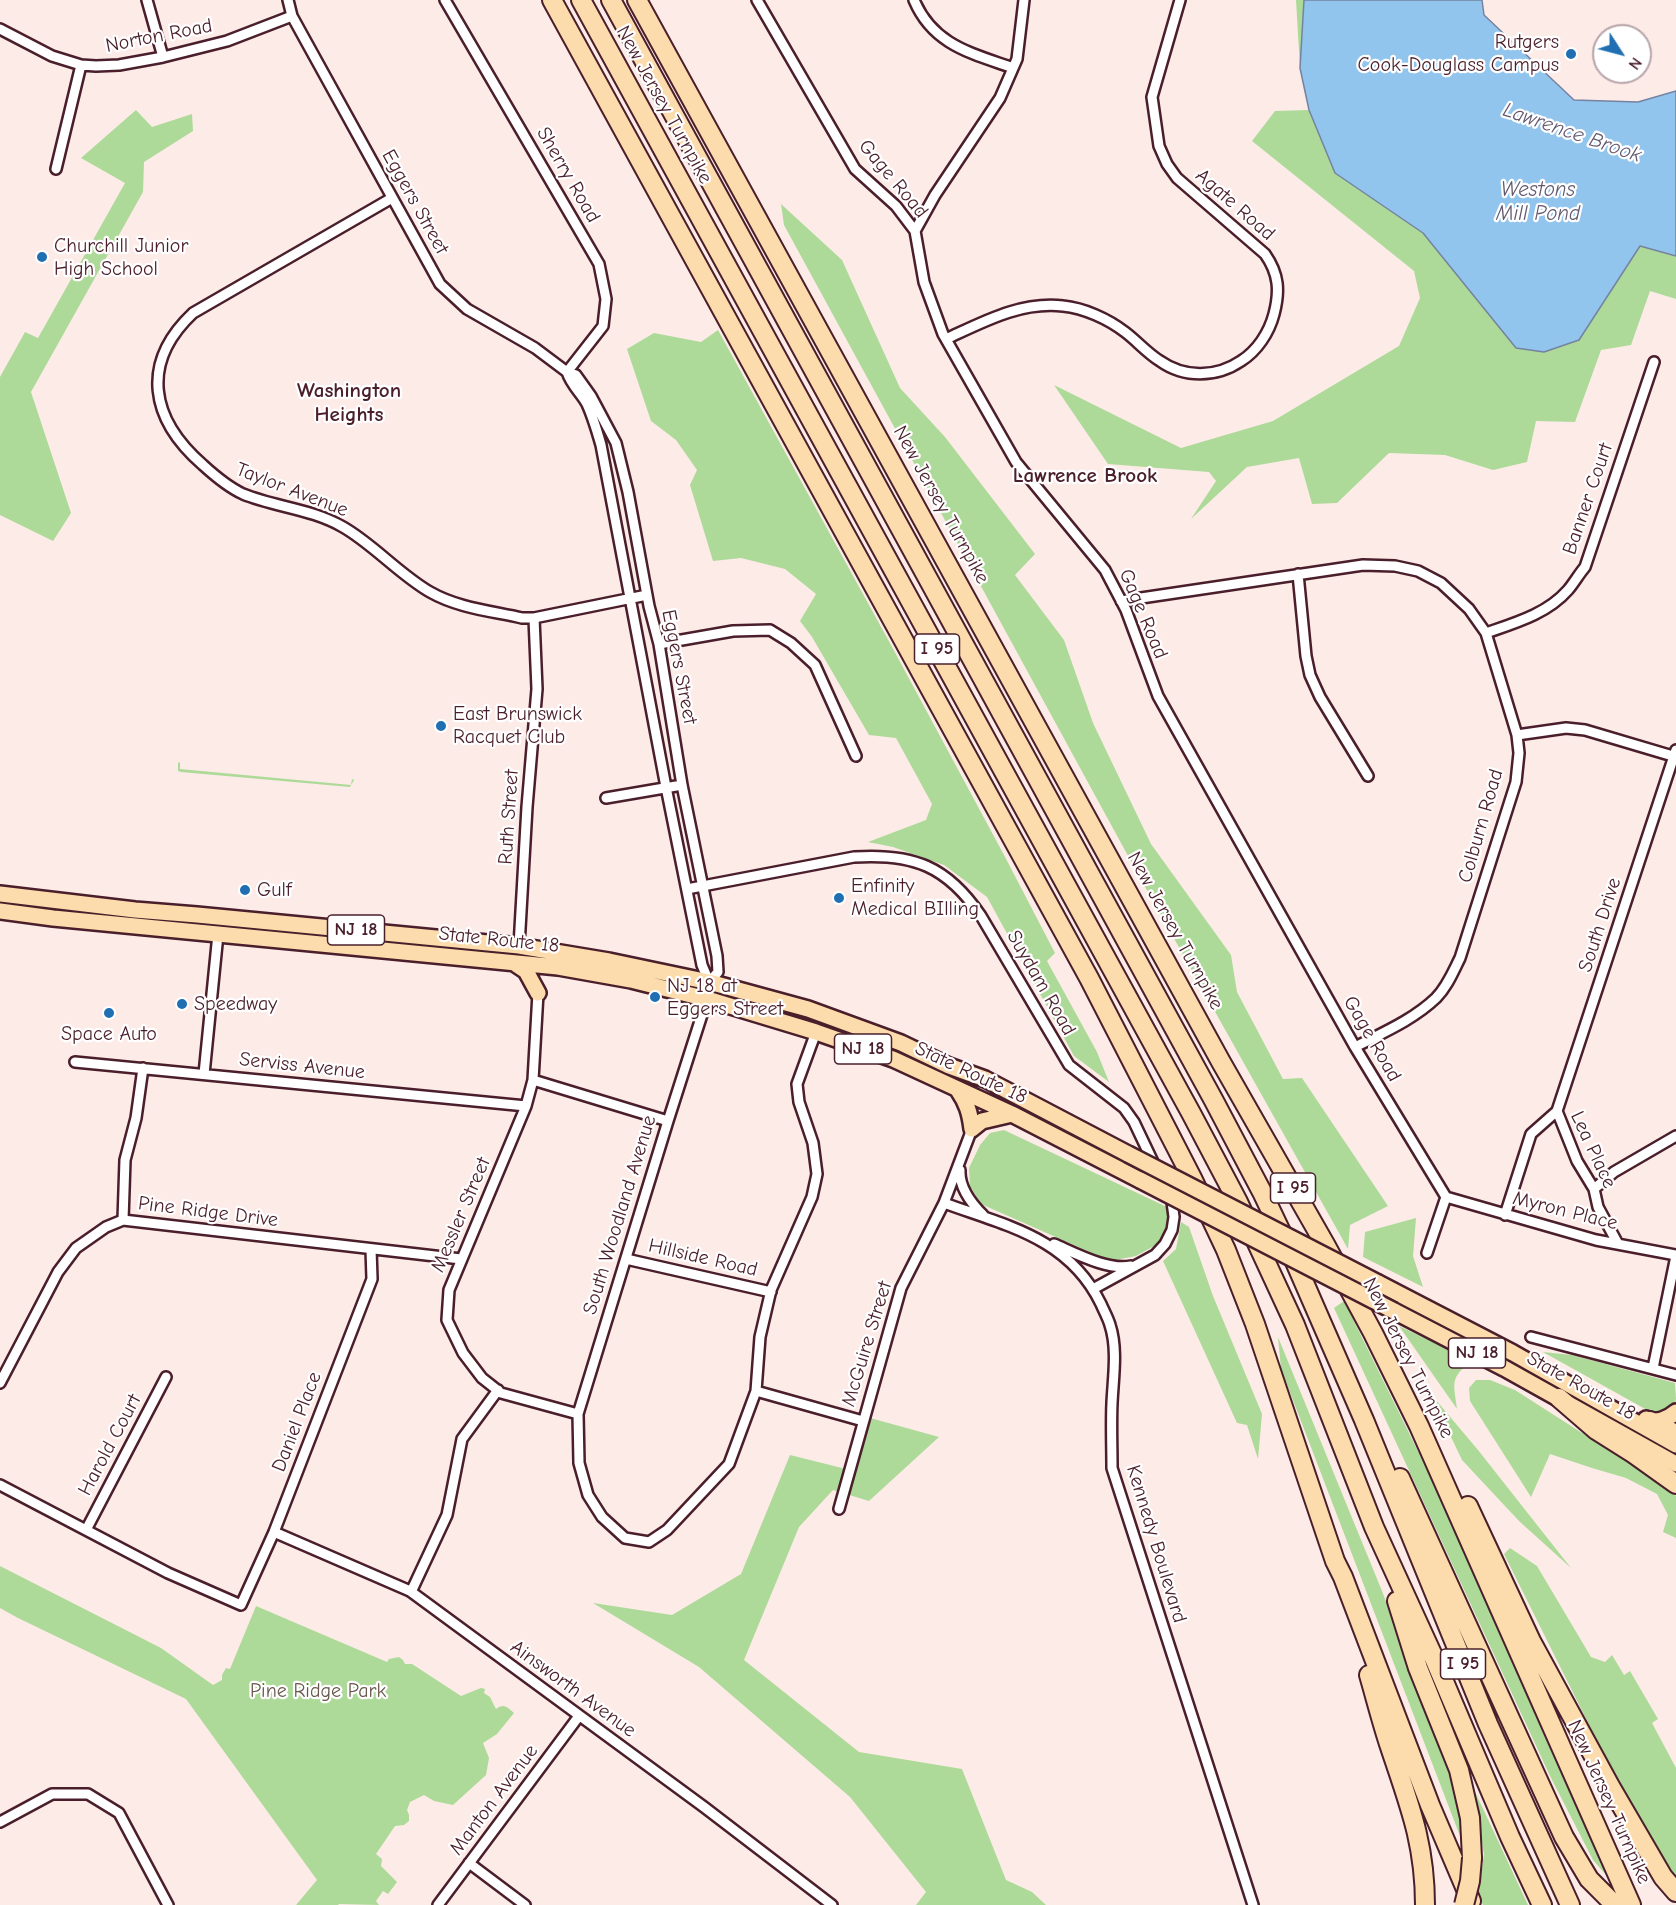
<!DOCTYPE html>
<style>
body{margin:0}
#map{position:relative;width:1676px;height:1905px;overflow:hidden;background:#fdebe8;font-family:"Comic Neue",sans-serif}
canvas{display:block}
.north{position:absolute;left:1592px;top:24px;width:60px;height:60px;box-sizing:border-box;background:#fff;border:2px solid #b7a5aa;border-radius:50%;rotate:126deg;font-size:16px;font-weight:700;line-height:24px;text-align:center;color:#4a1f2b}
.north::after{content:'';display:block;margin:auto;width:21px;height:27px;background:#1f6fb2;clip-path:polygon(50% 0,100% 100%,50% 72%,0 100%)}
</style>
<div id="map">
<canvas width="1676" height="1905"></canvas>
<div class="north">N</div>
</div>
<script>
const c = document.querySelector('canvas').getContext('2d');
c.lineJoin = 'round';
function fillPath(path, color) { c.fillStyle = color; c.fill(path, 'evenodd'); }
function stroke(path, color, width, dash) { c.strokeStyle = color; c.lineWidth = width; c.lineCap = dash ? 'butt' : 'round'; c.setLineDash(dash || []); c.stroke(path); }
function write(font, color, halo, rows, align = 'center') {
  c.font = font + ' "Comic Neue",sans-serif'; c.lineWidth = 4.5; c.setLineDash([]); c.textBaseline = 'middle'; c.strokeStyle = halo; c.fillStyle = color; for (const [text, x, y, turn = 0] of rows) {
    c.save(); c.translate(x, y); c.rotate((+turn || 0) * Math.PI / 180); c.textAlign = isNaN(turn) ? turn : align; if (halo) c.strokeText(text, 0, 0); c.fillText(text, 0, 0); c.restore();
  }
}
fillPath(new Path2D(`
 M1296,0H1304L1300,68Z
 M136,110L152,127L192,114L193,131L144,162L143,192L31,392L71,513L53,541L0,515V377L25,332L38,338L125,183L81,158Z
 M1309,110L1335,173L1423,233L1516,348L1579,340L1640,246L1676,256V299L1650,291L1631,345L1601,350L1575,422L1536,421L1527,462L1493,470L1445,455L1389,453L1337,503L1312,504L1299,458L1247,467L1191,519L1216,481L1209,472L1108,464L1054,385L1181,448L1273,421L1399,346L1420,298L1414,271L1252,141L1275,111Z
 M781,204L842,260L900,388L945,437L1035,554L1015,575L1064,640L1093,723L1151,844L1231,955L1237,992L1283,1079L1302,1078L1388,1206L1350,1225L1348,1249L1139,876L784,225Z
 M718,330L891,645L1004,855L1055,953L1047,961L1097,1052L1109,1082L1074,1056L987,897L944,865L893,847L868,842L926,820L932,804L896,738L869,735L812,637L800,621L816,594L785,569L741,558L713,561L690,485L697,470L676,440L651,421L627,349L654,333L701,342Z
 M180,762V769L351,785L352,779L354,780L350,787L181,772L178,771V763Z
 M1004,1130L1169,1208L1164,1234L1156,1245L1136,1256L1110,1261L981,1204L970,1186L969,1168L980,1145L990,1133Z
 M1416,1218L1413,1256L1423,1287L1363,1257L1365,1232Z
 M1181,1222L1189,1227L1213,1296L1262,1414L1258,1459L1247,1425L1237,1423L1163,1261L1176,1249Z
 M1344,1301L1444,1504L1555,1760L1619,1890L1593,1860L1550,1776L1334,1308Z
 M1399,1326L1472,1361C1449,1378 1454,1383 1457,1409Z
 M1278,1337L1382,1591L1440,1745L1459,1790L1465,1849L1281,1369Z
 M1543,1352L1572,1355L1675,1383L1676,1399L1674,1410L1656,1415Z
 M1476,1380H1490L1515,1390L1646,1474L1676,1496V1538L1663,1532L1668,1515L1657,1494L1626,1478L1592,1468L1550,1454L1531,1497L1470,1401L1469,1388Z
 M1430,1393L1478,1450L1571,1568L1519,1521L1462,1460Z
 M863,1416L939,1437L869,1501L833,1490L799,1527L744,1660L859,1752L962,1769L1006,1880L1032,1892L1046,1905H916L926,1892L850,1797L699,1667L593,1603L672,1615L741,1574L790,1455L846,1469Z
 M1510,1548L1537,1566L1591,1657L1605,1662L1612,1655L1624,1675L1630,1671L1658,1719L1652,1723L1676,1768V1878L1615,1777L1504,1554Z
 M0,1566L161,1648L213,1685L222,1680V1675L226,1668L230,1669L256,1606L387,1662L389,1659L399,1657L403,1660L405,1664H412L461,1696L481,1688L485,1689L484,1693L490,1697L496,1709C504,1703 507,1707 514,1713L497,1734L483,1743L489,1758L486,1775L453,1805L434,1801L424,1795L410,1802L407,1810L409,1815V1821L404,1825L395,1826L376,1854L382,1859L381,1866L397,1882L388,1894L383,1891L376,1901L379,1905L339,1904L338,1905H296L317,1880L186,1699L18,1618L0,1608Z
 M1471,1783L1528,1905H1483L1478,1894L1484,1854Z`), '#adda98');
const water = new Path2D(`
 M1304,0H1482L1484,15L1574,100L1638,102L1676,91V256L1640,246L1579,340L1544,352L1516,348L1423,233L1335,173L1309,110L1300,68Z`);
fillPath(water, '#91c5ee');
stroke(water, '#7583a0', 1.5);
const minor = new Path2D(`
 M147,0L163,57
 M288,0L292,16L303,36L440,284L467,309L535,348L567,372L576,375L591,396L616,443L628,492L649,606L659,644L682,785L717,956L718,972L709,982
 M445,0L599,264L606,299L603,326L567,372
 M757,0L855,169L896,206L915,231L924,282L943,334L1016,462L1105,570L1126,610L1158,696L1355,1047L1446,1197
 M914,0C933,45 971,53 1013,68
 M0,29L52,56L81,65L96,66L119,65L163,57L227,41L292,16
 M56,169L81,65
 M392,198L193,313C140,363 150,419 203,465C215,476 228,487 243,494C275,507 312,509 343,527C373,544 400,575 430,592C458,608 491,611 522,618H534L647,595
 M915,231L935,195L1000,98L1017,59L1024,0
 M946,339C983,322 1021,301 1063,306C1084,308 1108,319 1125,332C1137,341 1147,353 1160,361C1184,378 1216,378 1241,361C1257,351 1269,333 1274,314C1280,291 1279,274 1265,254L1177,178L1167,164L1159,146L1152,97L1180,0
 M567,372C571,385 581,393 587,404C593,417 597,431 601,445L666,787L702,965L709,982L707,999L668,1121L578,1414L579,1463L588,1495L602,1517L625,1538L649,1542L667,1530L729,1464L756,1391L760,1337L771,1290L812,1197L817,1174L813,1143L799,1102L797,1084L816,1032
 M1298,574L1306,656L1310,675L1320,697L1368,776
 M1121,601L1363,565L1395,566L1418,571L1441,583L1469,609L1486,633L1517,735L1519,753L1516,782L1460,958C1453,972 1447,987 1436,998C1413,1020 1382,1033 1355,1047
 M1486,633C1515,623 1547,614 1568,590C1574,583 1579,574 1585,567L1654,362
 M659,644L733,631L770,630L791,643L815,665L856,756
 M1517,735L1566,728L1585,730L1676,757
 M606,798L682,785
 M687,889L854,857C913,853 947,866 981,916L1069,1065L1124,1108L1134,1122L1172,1202L1174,1217L1172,1230L1165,1244L1155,1255L1093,1289
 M519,946L527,807L537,689L534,618
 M538,993L533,1080L526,1106L449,1290L447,1320L463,1353L482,1378L501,1393L578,1414
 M75,1062L526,1106
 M204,1074L218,934
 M533,1080L668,1121
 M1557,1111L1676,750
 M1557,1111L1577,1161L1594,1189L1598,1207L1618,1244
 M960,1170C959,1188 971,1203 983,1215
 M1594,1189L1614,1172L1676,1136
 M1446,1197L1596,1240L1676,1255
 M944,1203C1007,1226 1069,1238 1101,1304C1104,1311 1108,1318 1110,1325C1118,1349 1113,1379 1112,1403C1111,1425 1112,1446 1112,1468L1253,1905
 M1505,1215L1531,1134L1557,1111
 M123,1220L125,1160L136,1118L143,1068
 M1054,1244C1075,1253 1108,1271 1131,1266
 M1427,1253L1446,1197
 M626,1259L771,1292
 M1531,1337L1676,1375
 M1653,1368L1676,1256
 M0,1383L58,1272L76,1248L106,1227L123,1220L461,1259
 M756,1391L863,1421
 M0,1485L168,1573L241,1605L274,1532L372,1279L371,1249
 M839,1509L901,1288L944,1203L972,1129
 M86,1530L166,1377
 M274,1532L410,1591L704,1807L832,1905
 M411,1592L447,1515L462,1439L498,1390
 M0,1822L52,1794H88L119,1813L168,1905
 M469,1863L525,1905
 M438,1905L579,1716`);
const trunk = new Path2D(`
 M0,894L135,910L197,915L519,946L609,961L709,982L808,1009L901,1043L949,1066L985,1079L1128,1154
 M0,911L53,918L558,967L631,980L707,999L816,1032L893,1059L1012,1114L1140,1180
 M514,963L526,971L538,993
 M958,1090C967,1103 970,1113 972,1129
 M972,1129L982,1121L1012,1114
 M1378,1283L1513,1353L1676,1445
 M1394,1311L1504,1368L1676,1464
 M1646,1419C1656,1424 1668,1419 1676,1412`);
const motorway = new Path2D(`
 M552,0L1089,978L1192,1178L1226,1250L1255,1324L1335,1561L1343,1577L1430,1805L1471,1901
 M581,0L1191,1113L1238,1202L1295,1325L1374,1527L1434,1658L1510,1837L1542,1905
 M611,0L1213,1099L1262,1192L1292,1255L1364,1420L1488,1724L1570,1905
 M637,0L1221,1062L1326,1246L1373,1333L1419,1426L1631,1905
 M1559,1398L1596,1430L1634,1454L1676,1484
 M1650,1421L1676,1434
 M1400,1478L1564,1837L1589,1879L1615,1905
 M1468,1506L1531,1641L1610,1786L1663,1877L1676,1892
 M1397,1601L1418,1668L1459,1770L1470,1818L1472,1858
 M1369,1675C1376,1699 1382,1723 1390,1747C1409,1804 1425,1843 1425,1905`);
stroke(minor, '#4a1f2b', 14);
stroke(trunk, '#4a1f2b', 20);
stroke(motorway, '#4a1f2b', 22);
stroke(minor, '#fff', 9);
stroke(trunk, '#fcdcac', 15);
stroke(motorway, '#fcdcac', 18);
const trunkBridge = new Path2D(`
 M1128,1154L1378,1283
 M1140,1180L1394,1311`);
const motorwayBridge = new Path2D(`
 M1464,1905L1470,1881L1472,1858`);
stroke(trunkBridge, '#4a1f2b', 20, []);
stroke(motorwayBridge, '#4a1f2b', 22, []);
stroke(trunkBridge, '#fcdcac', 15);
stroke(motorwayBridge, '#fcdcac', 18);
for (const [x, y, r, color] of [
 [1571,54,6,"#1f6fb2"],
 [42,257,6,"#1f6fb2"],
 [441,726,6,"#1f6fb2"],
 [245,890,6,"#1f6fb2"],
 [839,898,6,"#1f6fb2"],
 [655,997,6,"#1f6fb2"],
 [182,1004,6,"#1f6fb2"],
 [109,1013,6,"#1f6fb2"]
]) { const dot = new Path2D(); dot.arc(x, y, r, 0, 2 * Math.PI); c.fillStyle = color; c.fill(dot); stroke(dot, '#fff', 2); }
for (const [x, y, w] of [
 [937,649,45],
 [356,930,57],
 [863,1049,57],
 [1293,1188,45],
 [1477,1353,57],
 [1463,1664,45]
]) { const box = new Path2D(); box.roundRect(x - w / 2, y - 15, w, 30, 4.5); c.fillStyle = '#fff'; c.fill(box); stroke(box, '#4a1f2b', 1.5); }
write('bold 18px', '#4a1f2b', null, [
 ["I 95",937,649],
 ["NJ 18",356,930],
 ["NJ 18",863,1049],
 ["I 95",1293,1188],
 ["NJ 18",1477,1353],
 ["I 95",1463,1664]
]);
write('20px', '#4a1f2b', '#fff', [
 ["Norton Road",159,36,-11],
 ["New Jersey Turnpike",664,105,61],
 ["Sherry Road",568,175,60],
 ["Gage Road",893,179,50],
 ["Eggers Street",415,202,61],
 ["Agate Road",1235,205,41],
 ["Taylor Avenue",292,490,21],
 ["Banner Court",1588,499,-71],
 ["New Jersey Turnpike",941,505,61],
 ["Gage Road",1143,614,67],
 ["Eggers Street",679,667,79],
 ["Ruth Street",509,817,-86],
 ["Colburn Road",1481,826,-74],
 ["South Drive",1600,925,-72],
 ["New Jersey Turnpike",1175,931,61],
 ["State Route 18",499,940,6],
 ["Suydam Road",1041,983,60],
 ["Gage Road",1372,1039,60],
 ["Serviss Avenue",302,1066,6],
 ["State Route 18",971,1073,25],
 ["Lea Place",1593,1150,65],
 ["Myron Place",1565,1211,14],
 ["Pine Ridge Drive",208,1212,7],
 ["Messler Street",461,1215,-67],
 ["South Woodland Avenue",620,1215,-73],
 ["Hillside Road",703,1258,13],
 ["McGuire Street",867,1344,-73],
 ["New Jersey Turnpike",1408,1358,63],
 ["State Route 18",1581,1386,29],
 ["Daniel Place",297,1422,-69],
 ["Harold Court",110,1445,-62],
 ["Kennedy Boulevard",1156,1544,73],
 ["Ainsworth Avenue",573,1689,36],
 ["Manton Avenue",494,1800,-53],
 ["New Jersey Turnpike",1609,1802,66]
]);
write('20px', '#4a1f2b', '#fff', [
 ["Rutgers",1559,42,"right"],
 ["Cook-Douglass Campus",1559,65,"right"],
 ["Churchill Junior",54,246],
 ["High School",54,269],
 ["East Brunswick",453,714],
 ["Racquet Club",453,737],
 ["Enfinity",851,886],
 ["Medical BIlling",851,909],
 ["Gulf",257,890],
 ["NJ 18 at",667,986],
 ["Eggers Street",667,1009],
 ["Speedway",194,1004],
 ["Space Auto",109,1034,"center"]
], 'left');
write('20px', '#68574c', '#fff', [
 ["Pine Ridge Park",318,1691]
]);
write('italic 21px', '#63596f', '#fff', [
 ["Lawrence Brook",1572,133,19],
 ["Westons",1538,190],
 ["Mill Pond",1538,214]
]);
write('bold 21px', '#4a1f2b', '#fff', [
 ["Washington",349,391],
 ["Heights",349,415],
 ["Lawrence Brook",1085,476]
]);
</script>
